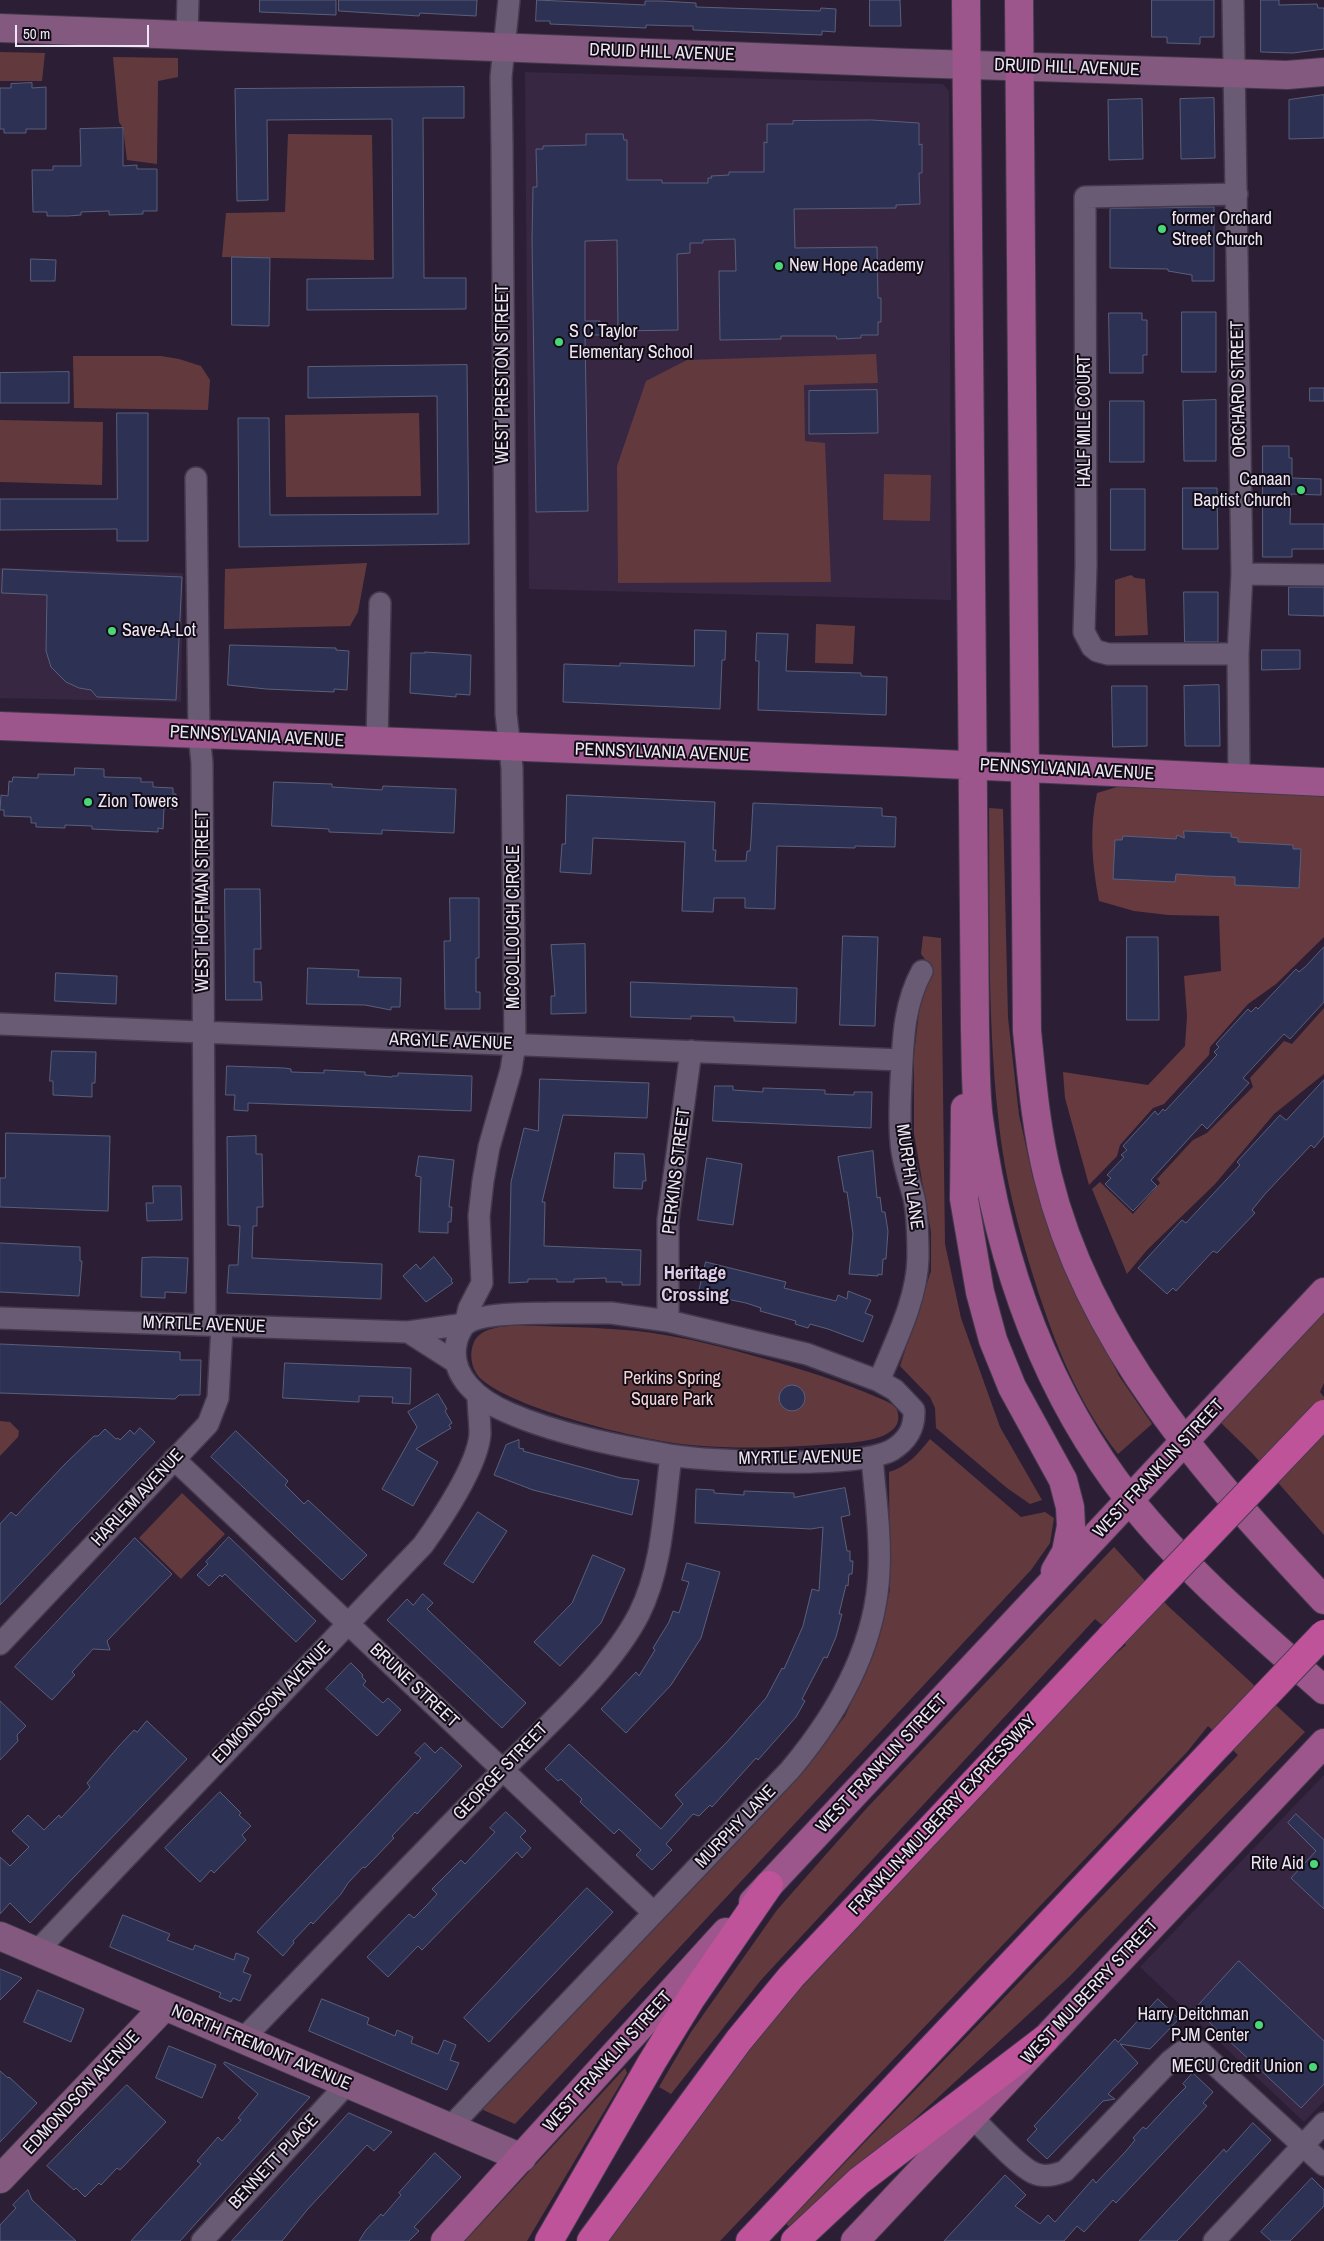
<!DOCTYPE html>
<style>
body{margin:0}
#map{position:relative;width:1324px;height:2241px;overflow:hidden;background:#2c1f35;font-family:"Archivo Narrow",sans-serif}
canvas{display:block}
.scale{position:absolute;left:15px;top:25px;width:134px;height:22px;box-sizing:border-box;border:2px solid #eee6f4;border-top:0;padding-left:6px;font-size:15px;line-height:18px;white-space:nowrap;color:#eee6f4;-webkit-text-stroke:4px #110c15;paint-order:stroke}
</style>
<div id="map">
<canvas width="1324" height="2241"></canvas>
<div class="scale">50 m</div>
</div>
<script>
const c = document.querySelector('canvas').getContext('2d');
c.lineJoin = 'round';
function fillPath(path, color) { c.fillStyle = color; c.fill(path, 'evenodd'); }
function stroke(path, color, width, dash) { c.strokeStyle = color; c.lineWidth = width; c.lineCap = dash ? 'butt' : 'round'; c.setLineDash(dash || []); c.stroke(path); }
function write(font, color, halo, rows, align = 'center') {
  c.font = font + ' "Archivo Narrow",sans-serif'; c.lineWidth = 4; c.setLineDash([]); c.textBaseline = 'middle'; c.strokeStyle = halo; c.fillStyle = color; for (const [text, x, y, turn = 0] of rows) {
    c.save(); c.translate(x, y); c.rotate((+turn || 0) * Math.PI / 180); c.textAlign = isNaN(turn) ? turn : align; if (halo) c.strokeText(text, 0, 0); c.fillText(text, 0, 0); c.restore();
  }
}
fillPath(new Path2D(`
 M525,72L943,84L949,91L951,600L529,589Z
 M0,568L183,573L181,702L0,698Z
 M1324,1775V2101L1304,2122L1140,1967Z`), '#372743');
fillPath(new Path2D(`
 M0,52L45,53L42,81H0Z
 M113,57L178,58V77L158,81L157,164L127,160L123,128L119,122Z
 M288,134L372,135L374,260L222,257L226,213L285,212Z
 M876,354L878,383L804,385L805,441L825,443L831,582L618,583L617,466L646,381L687,360Z
 M73,356H161L179,359L201,366L210,380L208,410L74,408Z
 M419,413L421,496L286,497L285,415Z
 M0,420L103,422L102,485L0,482Z
 M884,474L931,475L930,521L883,520Z
 M367,563L358,612L350,626L224,629L225,569Z
 M1131,575L1135,578L1145,579L1148,635L1115,636V580Z
 M816,624L855,626L853,664L815,663Z
 M989,808L1003,809L1008,1018L1019,1115L1033,1178L1059,1253L1088,1315L1119,1376L1152,1424L1118,1454C1083,1409 1060,1357 1042,1303C1022,1243 1004,1179 998,1115C987,1013 990,911 989,808Z
 M923,936L941,938L945,1244L961,1318L1000,1427L1042,1500L1030,1504L1007,1488L936,1428L935,1408L930,1397L900,1366L931,1271V1232L914,1134V1054L920,1004L933,970L921,954Z
 M1324,1008V1074L1274,1114L1215,1184L1147,1250L1127,1274L1092,1189L1100,1182L1133,1214L1160,1183L1157,1179L1193,1140L1207,1133L1253,1087L1250,1078L1284,1041L1292,1044Z
 M1324,1307V1383L1320,1392L1324,1397V1535L1252,1453L1219,1421Z
 M516,1325C556,1327 597,1327 637,1331C674,1335 711,1344 747,1354C788,1365 828,1377 867,1393C875,1397 890,1401 896,1408C898,1411 899,1418 898,1421C893,1442 848,1443 831,1444C784,1448 738,1449 691,1445C644,1441 511,1409 479,1377C471,1368 469,1353 474,1342C482,1327 501,1327 516,1325Z
 M0,1421L10,1422L19,1431L18,1437L0,1456Z
 M930,1439L1021,1517L1045,1512L1054,1518L1050,1543L1031,1570L515,2124L481,2109L810,1763L845,1716L865,1673L890,1591L889,1472C907,1467 919,1453 930,1439Z
 M182,1493L225,1534L181,1579L139,1538Z
 M1114,1547L1168,1606L1305,1732L1069,1977L794,2230L786,2224L1238,1755L1208,1726L1187,1752L720,2241H606L719,2087L800,1989L1096,1671L1126,1645L1095,1619L761,1980L671,2094L659,2087L691,2032L777,1910L866,1809Z
 M625,2068L627,2073L527,2241H465Z`), '#623a3e');
fillPath(new Path2D(`
 M1150,777L1324,792V937L1276,984L1248,1004L1210,1047L1209,1055L1164,1104L1153,1108L1120,1145L1117,1156L1089,1185L1065,1098L1063,1072L1148,1085L1185,1046L1187,1016L1184,976L1221,971L1219,916L1168,915L1134,911L1099,901C1092,864 1089,830 1097,793Z`), '#673a3f');
const building = new Path2D(`
 M260,0H336V15L260,12Z
 M339,0H477L476,16L420,13L419,16L339,11Z
 M537,0L645,5V1H661L696,3V7L820,11L821,8L836,9L835,32L822,31V35L693,30V26H680L646,25V28L550,24V21H536Z
 M870,0H900L901,26H870Z
 M1152,0H1214V37H1200V44L1167,43V37H1152Z
 M1261,0H1279V5L1317,4L1318,8H1324V49L1293,53L1261,52Z
 M32,83V88L46,87V129H26V133H4V129H0V88H11V84Z
 M464,87V118H423L424,278H466V309L307,310V279L393,278L392,119L267,120L268,200L237,201L235,89Z
 M1324,95V138L1289,139V100Z
 M1214,98L1215,158L1181,159L1180,99Z
 M1142,99L1143,159L1109,160L1108,100Z
 M872,120L919,123V145L922,144V173H919L920,204L896,205V208L794,209L795,248L877,247L878,298H881V322H878V335H861V338L837,339L836,336H781V339L720,340L719,271H736L735,239L703,240V243H690V253L677,254L678,330L618,331L617,240L585,241V321H600L601,335H585L588,511L536,512L532,239L533,187H537L536,149H543V146L586,145V134H623L624,140H627V180H662V183H708V178H712L711,176L729,175V172H764V142L767,143V124H793V121Z
 M123,128V166L137,165V169H157V211H143V214L109,215V211L81,212V215L68,216H47V212H33L32,170H53V166H81L80,129Z
 M1204,207H1214V281H1192V275L1168,271V269L1110,268V209Z
 M232,257L270,258L269,326L232,325Z
 M31,259L56,260L55,281H31Z
 M1182,312H1216V372H1182Z
 M1109,313H1142V320H1147V355H1143V373H1110Z
 M467,365L469,544L239,547L238,418H269L270,515L438,514L437,396L308,398V367Z
 M69,372V403H0V373Z
 M1310,388H1324V401H1310Z
 M877,390L878,433L809,434V391Z
 M1216,400V461H1184L1183,401Z
 M1110,401H1144V462H1110Z
 M117,413H148V541H117V529L0,530V499H117Z
 M1263,446H1289V458H1292V478L1321,479V495L1291,494L1290,524H1324V549H1292V557H1263Z
 M1183,488H1217L1218,549H1183Z
 M1111,489H1145V550H1111Z
 M3,569L182,577L176,700L97,697L91,690L79,688L66,682L51,667L46,651L47,595L2,593Z
 M1289,587H1324V616L1289,615Z
 M1184,592H1218V642H1185Z
 M695,630L726,631L725,660H722L720,709L563,702L564,664L620,666V663L694,666Z
 M757,633L788,634L786,671L861,673V676L887,677L886,715L758,710L759,661H756Z
 M230,645L336,648V650L349,651L347,690L334,689V692L266,689L228,685Z
 M1262,650H1300V669L1262,670Z
 M425,652L471,655L470,695L456,694V697L410,693L411,653H425Z
 M1219,685L1220,746H1185L1184,686Z
 M1112,686H1147V746L1113,747Z
 M75,768L104,769V777L141,778V782H153V787L173,788V794H176V809L164,808L163,829L158,828V832L92,829V826L65,825V828L36,827V823H31V817L4,816V810H0L1,795L8,796L9,781L12,782L13,777L38,778V774L74,775Z
 M274,782L332,784V787L382,790L383,786L456,789L454,833L382,830V834L329,832V829L272,826Z
 M567,795L715,802L713,850H716L715,861H746L747,851H750L751,840L753,803L882,808V816L896,817L895,847L855,846V848L777,846L775,909L745,908V898H714L713,912L682,911L685,842L593,838L591,874L560,872L562,844H565Z
 M1184,831L1231,833V837L1238,838V842L1293,845V849H1301L1299,888L1235,885V877L1206,876L1176,874L1175,882L1113,879L1115,840H1122L1123,836L1176,839L1177,835L1184,838Z
 M225,889H260L261,949H254V982H261L262,1000H226Z
 M450,898H479V958H476V992H480V1009H445L444,941H450Z
 M843,936L878,937L875,1026L840,1025Z
 M1127,937H1158L1159,1020H1127Z
 M585,944L586,1013L551,1014V996H555L551,945Z
 M1324,947V1002L1290,1039L1284,1034L1243,1078L1249,1083L1207,1129L1202,1124L1151,1180L1157,1186L1133,1211L1105,1184L1111,1178L1107,1175L1124,1157L1121,1155L1127,1150L1123,1146L1155,1111L1158,1115L1163,1109L1165,1111L1217,1055L1214,1052L1219,1047L1216,1044L1248,1009L1251,1012L1256,1007L1258,1009L1296,969L1299,972L1306,966Z
 M308,968L359,970L358,977L401,978L400,1007H391V1010L365,1005L307,1004Z
 M56,973L117,976L116,1004L55,1001Z
 M631,982L797,988L796,1023L734,1021V1017L691,1016V1019L631,1017Z
 M52,1051L96,1052L95,1083H92V1097L53,1095V1081H50Z
 M227,1066L284,1068L291,1069V1072L324,1073V1070L365,1072V1075L392,1077V1076H398V1073L472,1076L471,1111L248,1103V1111L234,1110L235,1095H226Z
 M540,1079L649,1083L647,1118L563,1115L542,1202H545L544,1246L641,1250L640,1285H622V1282H606V1278L574,1279V1282H557V1279H528V1282L509,1283L511,1182L524,1128L538,1131Z
 M1324,1080V1136L1314,1148L1311,1145L1265,1194L1252,1210L1255,1213L1217,1253L1213,1251L1176,1291L1173,1288L1167,1294L1138,1268L1182,1220L1186,1223L1240,1165L1237,1162L1280,1115L1286,1120Z
 M715,1086H733V1090L763,1092V1088L825,1090V1094L854,1095V1092H872L871,1128L713,1121Z
 M6,1133L110,1136L108,1211L0,1207V1178H5Z
 M256,1136V1154H262L263,1207H257V1226H253L252,1258L382,1264L381,1299L227,1293L229,1265H238L240,1226L228,1225L227,1137Z
 M873,1151L877,1198L880,1197L882,1212H885L888,1231L886,1259H883L882,1275L878,1274V1276L849,1274L853,1234L847,1192H844L838,1157Z
 M615,1153L644,1154L646,1181H643L642,1189L614,1188Z
 M419,1156L454,1160L449,1207H452L451,1222H448V1233L419,1232L421,1177L416,1176Z
 M707,1158L742,1164L733,1225L698,1220Z
 M153,1186H181L182,1220L147,1221L146,1203H153Z
 M0,1243L80,1247V1261H82L79,1296L0,1292Z
 M154,1257L188,1258L186,1293L165,1292V1298L141,1297L142,1258Z
 M434,1257L452,1279L451,1281L453,1283L426,1302L403,1276L416,1264L420,1269Z
 M706,1262L786,1282L784,1288L836,1301L838,1295L847,1299L848,1291L871,1300L865,1313L873,1316L863,1342L828,1329L810,1324L808,1328L795,1324L796,1321L760,1311L761,1308L746,1303L717,1297L716,1300L698,1296Z
 M0,1344L180,1352V1360H201L200,1395H179L175,1399L0,1393Z
 M285,1363L411,1368L410,1404L392,1403L393,1397L359,1396V1402L283,1398Z
 M779 1398a13 13 0 1 1 26 0a13 13 0 1 1-26 0Z
 M438,1394L447,1409L445,1411L452,1423L449,1425L451,1428L416,1449L438,1462L413,1506L382,1489L417,1427L408,1412Z
 M140,1428L155,1442L0,1605V1524L11,1512L16,1516L65,1464L94,1436H98L105,1429L116,1439L118,1438L120,1440L130,1430L134,1434Z
 M236,1431L288,1481L285,1485L304,1504L308,1500L367,1555L342,1580L211,1457Z
 M519,1440V1448L524,1449L523,1451L621,1478L639,1480L632,1515L533,1490L494,1475L506,1445Z
 M845,1488L850,1515L841,1517L847,1551H850V1561H853L852,1574H849L848,1586L846,1585L839,1614H842L836,1637L827,1658L824,1657L802,1699L805,1701L796,1717L758,1760L756,1758L712,1807L710,1805L699,1816L693,1814L666,1844L672,1850L652,1870L636,1855L641,1850L619,1829L614,1834L580,1802L582,1799L561,1779L558,1781L545,1769L569,1744L661,1829L683,1804L675,1795L728,1741L766,1698L782,1668L784,1669L803,1626L812,1589L819,1591L823,1527L811,1529L695,1523L696,1489L714,1490V1493L744,1495V1491L794,1493V1497Z
 M478,1512L507,1531L473,1583L444,1564Z
 M229,1537L316,1621L296,1642L225,1574L222,1577L220,1575L209,1586L197,1575L208,1564L206,1562Z
 M135,1538L172,1574L107,1641L110,1650L93,1649L72,1672L75,1675L52,1700L15,1667Z
 M593,1555L625,1569L601,1623L560,1666L534,1642L572,1603Z
 M687,1563L720,1572L701,1638L671,1685L626,1733L601,1709L636,1672L639,1676L655,1650L653,1648L669,1622L673,1611L679,1613L689,1582L682,1580Z
 M423,1594L433,1603L427,1609L526,1703L502,1728L387,1620L407,1599L413,1605Z
 M351,1663L363,1675L362,1677L366,1681L363,1685L383,1703L388,1698L401,1710L377,1736L326,1689Z
 M0,1701L26,1726L17,1735L18,1741L0,1760Z
 M147,1721L187,1759L30,1923L10,1903L0,1914V1857L10,1866L29,1847L12,1831L28,1815L44,1830L59,1815L61,1818L90,1787L87,1783L119,1746L134,1730L137,1732Z
 M425,1743L435,1753L441,1747L462,1766L417,1814L415,1812L392,1836L394,1838L370,1863L365,1868L363,1867L348,1883L341,1894L313,1924L311,1922L293,1941L294,1943L283,1956L257,1932L421,1758L415,1753Z
 M220,1792L241,1813L239,1815L251,1826L242,1835L246,1840L214,1873L211,1870L200,1882L165,1848Z
 M506,1812L526,1831L520,1837L531,1848L522,1858L517,1852L422,1950L418,1946L388,1977L367,1957L409,1914L414,1918L426,1906L437,1894L432,1889L461,1860L465,1864L495,1832L490,1828Z
 M1296,1814L1324,1840V1909L1291,1878L1316,1851L1288,1823Z
 M587,1888L613,1912L489,2042L464,2018Z
 M123,1915L170,1934L167,1940L193,1950L195,1945L234,1960L236,1953L249,1958L243,1972L251,1975L240,2001L233,1998L231,2002L219,1997L221,1993L110,1947Z
 M1239,1961L1324,2041V2084L1301,2108L1195,2009Z
 M0,1969L22,1978L0,2000Z
 M38,1990L84,2009L71,2042L24,2022Z
 M322,1999L369,2018L367,2024L395,2036L397,2030L413,2037L411,2043L438,2054L444,2040L456,2045L450,2060L459,2063L447,2090L309,2031Z
 M1158,1999L1179,2019L1150,2049L1120,2044L1138,2063L1108,2094L1115,2099L1103,2101L1047,2159L1027,2140L1037,2129L1034,2126L1115,2039L1118,2042Z
 M169,2046L216,2065L202,2098L156,2078Z
 M225,2062L310,2097L180,2241H131L201,2164L197,2161L218,2137L222,2141L241,2120L238,2118L258,2094L224,2064Z
 M0,2071L8,2078L9,2077L37,2103L0,2142Z
 M1193,2073L1213,2092L1203,2103L1207,2106L1116,2203L1113,2200L1084,2232L1077,2226L1064,2241H944L1005,2175L1026,2195L1015,2206L1040,2224L1048,2215L1055,2222L1093,2179L1096,2183L1126,2151L1135,2140L1133,2138L1143,2127L1146,2129L1175,2098L1186,2087L1183,2084Z
 M127,2085L166,2122L120,2170L117,2168L101,2185L99,2183L85,2197L76,2188L74,2190L47,2166Z
 M349,2113L392,2132L374,2151L367,2145L307,2210L282,2241H232Z
 M1253,2123L1271,2140L1177,2241H1139L1224,2149L1226,2152Z
 M435,2153L461,2177L414,2227L419,2231L409,2241H359L366,2230L381,2214L383,2216L401,2195L399,2193Z
 M1312,2178L1324,2190V2206L1290,2241H1271L1261,2232Z
 M28,2190L32,2200L76,2241H0V2225L16,2208L13,2205Z`);
fillPath(building, '#2d3154');
stroke(building, '#5b5f7a', 1);
const street = new Path2D(`
 M1233,0L1242,574L1238,654L1239,778
 M187,35L188,0
 M1237,194L1085,197L1086,566L1084,632L1092,647L1097,651L1108,654H1238
 M196,478L199,734L202,763L205,1325
 M1242,574L1324,575
 M377,742L380,603
 M0,1024L902,1060
 M552,1313H611L668,1321L807,1354L879,1381L895,1390L914,1410C915,1428 908,1440 892,1450C858,1469 712,1462 670,1455C618,1446 557,1434 509,1413C480,1401 447,1376 457,1340C458,1336 462,1327 466,1324C482,1312 530,1314 552,1313Z
 M0,1318L408,1332L465,1324L469,1308L482,1283L479,1216L483,1181L489,1147L511,1070L515,1044L512,768L506,714L502,146L501,77L509,0
 M668,1321V1220L691,1051
 M408,1332L455,1362
 M879,1381C895,1342 917,1300 918,1258C918,1238 918,1217 914,1198C909,1179 902,1161 901,1142C899,1122 900,1101 901,1081C903,1042 903,1006 922,971
 M174,1459L653,1912
 M0,1644L208,1424L218,1398L222,1326
 M36,1952L423,1545C441,1520 478,1465 480,1434C480,1422 478,1408 478,1395
 M242,2040C328,1950 415,1860 502,1771C546,1726 611,1669 639,1614C663,1566 664,1508 671,1456
 M972,2117C985,2130 1019,2167 1034,2173C1044,2178 1055,2175 1065,2171L1170,2061C1182,2052 1186,2045 1201,2052L1324,2165
 M450,2127L790,1770C837,1714 876,1646 879,1571C881,1533 875,1495 872,1457
 M202,2241L347,2084
 M1214,2241L1324,2123`);
const secondary = new Path2D(`
 M0,28L910,63L1287,75L1324,72
 M0,1936L522,2158
 M0,2179L164,2007`);
const primary = new Path2D(`
 M966,0L975,1030C976,1059 975,1090 979,1119C998,1258 1042,1388 1129,1499C1185,1570 1256,1630 1324,1690
 M1019,0L1027,1031C1032,1080 1036,1129 1048,1177C1089,1345 1209,1477 1324,1600
 M0,726L901,762L1324,782
 M965,1108L964,1199L980,1292L993,1340L1012,1387L1063,1480L1070,1507L1071,1526L1066,1552L1055,1571
 M753,1902L1324,1292
 M445,2241L726,1932
 M855,2241L1324,1743`);
const highway = new Path2D(`
 M549,2241L652,2062L692,1997L769,1885
 M591,2241L739,2040L791,1977L1111,1637
 M750,2241L1220,1743
 M795,2241L859,2181L1045,2039`);
stroke(street, '#44394c', 24);
stroke(secondary, '#44394c', 30);
stroke(primary, '#44394c', 30);
stroke(highway, '#44394c', 30);
stroke(street, '#6a5b74', 21);
stroke(secondary, '#83597f', 28);
stroke(primary, '#9c568b', 28);
stroke(highway, '#be539a', 28);
const highwayBridge = new Path2D(`
 M1111,1637L1324,1414
 M1220,1743L1324,1634`);
stroke(highwayBridge, '#44394c', 30, []);
stroke(highwayBridge, '#be539a', 28);
for (const [x, y, r, color] of [
 [1162,229,5,"#49d778"],
 [779,266,5,"#49d778"],
 [559,342,5,"#49d778"],
 [1301,490,5,"#49d778"],
 [112,631,5,"#49d778"],
 [88,802,5,"#49d778"],
 [1314,1864,5,"#49d778"],
 [1259,2025,5,"#49d778"],
 [1313,2067,5,"#49d778"]
]) { const dot = new Path2D(); dot.arc(x, y, r, 0, 2 * Math.PI); c.fillStyle = color; c.fill(dot); stroke(dot, '#110c15', 2); }
write('18px', '#eee6f4', '#110c15', [
 ["DRUID HILL AVENUE",662,53,2],
 ["DRUID HILL AVENUE",1067,68,2],
 ["WEST PRESTON STREET",503,374,-90],
 ["ORCHARD STREET",1239,389,-91],
 ["HALF MILE COURT",1085,421,-90],
 ["PENNSYLVANIA AVENUE",257,737,3],
 ["PENNSYLVANIA AVENUE",662,753,2],
 ["PENNSYLVANIA AVENUE",1067,770,3],
 ["WEST HOFFMAN STREET",203,901,-90],
 ["MCCOLLOUGH CIRCLE",514,927,-90],
 ["ARGYLE AVENUE",451,1042,2],
 ["PERKINS STREET",677,1171,-83],
 ["MURPHY LANE",909,1177,82],
 ["MYRTLE AVENUE",204,1325,2],
 ["MYRTLE AVENUE",800,1458,-1],
 ["WEST FRANKLIN STREET",1159,1469,-47],
 ["HARLEM AVENUE",138,1498,-47],
 ["BRUNE STREET",414,1686,43],
 ["EDMONDSON AVENUE",272,1703,-46],
 ["WEST FRANKLIN STREET",882,1764,-47],
 ["GEORGE STREET",501,1772,-46],
 ["FRANKLIN-MULBERRY EXPRESSWAY",943,1815,-47],
 ["MURPHY LANE",736,1827,-46],
 ["WEST MULBERRY STREET",1090,1992,-47],
 ["NORTH FREMONT AVENUE",261,2048,23],
 ["WEST FRANKLIN STREET",608,2062,-48],
 ["EDMONDSON AVENUE",82,2093,-47],
 ["BENNETT PLACE",274,2162,-47]
]);
write('18px', '#eee6f4', '#110c15', [
 ["former Orchard",1172,219],
 ["Street Church",1172,240],
 ["New Hope Academy",789,266],
 ["S C Taylor",569,332],
 ["Elementary School",569,353],
 ["Canaan",1291,480,"right"],
 ["Baptist Church",1291,501,"right"],
 ["Save-A-Lot",122,631],
 ["Zion Towers",98,802],
 ["Rite Aid",1304,1864,"right"],
 ["Harry Deitchman",1249,2015,"right"],
 ["PJM Center",1249,2036,"right"],
 ["MECU Credit Union",1303,2067,"right"]
], 'left');
write('18px', '#f5d3d5', '#110c15', [
 ["Perkins Spring",672,1379],
 ["Square Park",672,1400]
]);
write('bold 19px', '#dccce9', '#110c15', [
 ["Heritage",695,1274],
 ["Crossing",695,1296]
]);
</script>
